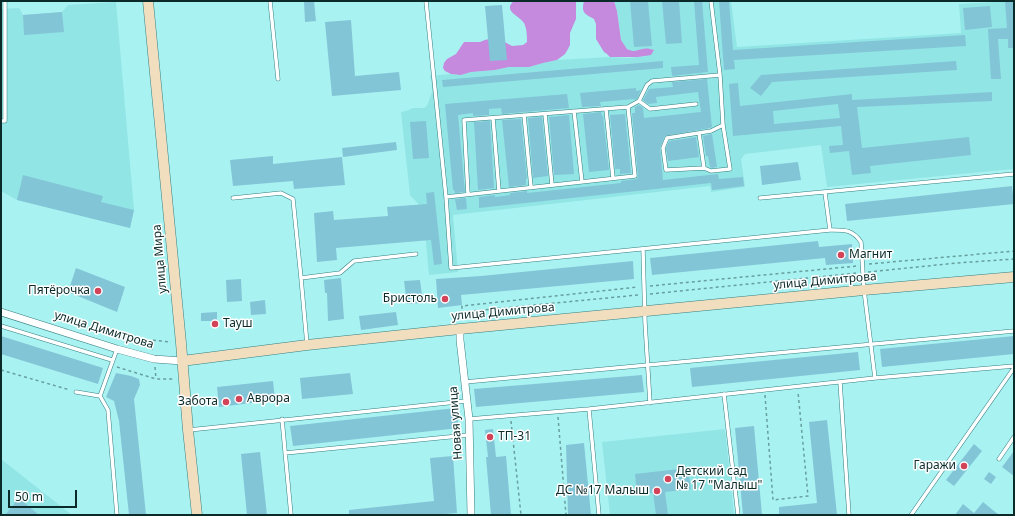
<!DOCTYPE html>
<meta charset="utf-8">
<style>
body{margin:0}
#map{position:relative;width:1015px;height:516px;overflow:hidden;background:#a9f2f2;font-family:"Noto Sans",sans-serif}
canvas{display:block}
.frame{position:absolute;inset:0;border:2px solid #0b2a2a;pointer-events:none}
.scale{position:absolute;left:8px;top:490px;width:69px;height:18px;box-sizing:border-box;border:2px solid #0b2a2a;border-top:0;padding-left:5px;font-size:12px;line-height:14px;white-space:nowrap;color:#0b2a2a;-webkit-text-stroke:3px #fff;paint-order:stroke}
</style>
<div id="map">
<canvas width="1015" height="516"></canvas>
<div class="frame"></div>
<div class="scale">50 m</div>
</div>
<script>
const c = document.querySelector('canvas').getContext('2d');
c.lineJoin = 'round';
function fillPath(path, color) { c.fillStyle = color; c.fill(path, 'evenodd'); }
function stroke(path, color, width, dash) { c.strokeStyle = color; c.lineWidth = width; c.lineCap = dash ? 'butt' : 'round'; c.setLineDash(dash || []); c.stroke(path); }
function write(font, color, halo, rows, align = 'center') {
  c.font = font + ' "Noto Sans",sans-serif'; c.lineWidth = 3; c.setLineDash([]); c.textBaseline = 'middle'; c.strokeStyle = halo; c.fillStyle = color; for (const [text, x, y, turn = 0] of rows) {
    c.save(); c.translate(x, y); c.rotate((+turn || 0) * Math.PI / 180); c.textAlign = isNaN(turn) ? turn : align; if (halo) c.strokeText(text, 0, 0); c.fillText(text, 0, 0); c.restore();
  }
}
fillPath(new Path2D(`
 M614,1H731L737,47L961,33L959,4L996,2L997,1H1014V169L827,187L821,145L745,154L741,159L745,187L711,192L710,186L453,215L458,272L429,275L423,209L410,195L401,112L406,111L413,108H424L427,106L432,92V85L430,76L451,74L461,75L471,72L495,70L509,67H529L543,63L557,60L610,57L628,58L647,56L642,49L637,51H632L627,49L621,40L617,11Z
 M116,2L134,210L130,228L17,200L1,191V9L19,8L23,15L62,12L68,5Z
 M725,429L734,515H610L602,442Z
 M1,459L72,515H1Z`), '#92e5e5');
fillPath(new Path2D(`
 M514,1H576V19L570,33V45L568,49L565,54L557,60L543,63L529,67H509L495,70L471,72L461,75L451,74L445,71L443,68L444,63L447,59L456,54L464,42H480L485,40L489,39L501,40L512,46L523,45L527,42C527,36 527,29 524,23C520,16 502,11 514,1Z
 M584,1H614L617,11L621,40L627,49C636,53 635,50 643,49C647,48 650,49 654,50L651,55L638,57H610L607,54L604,52L596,39V24L594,19C585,14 581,13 584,1Z`), '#c589dd');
fillPath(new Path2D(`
 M304,1H314L316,21L305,22Z
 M630,1H648L652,46L634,47Z
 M662,1H679L682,43L666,44Z
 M694,1H702L708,72L672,76L671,67L699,65Z
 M719,1H729L733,50L965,35L966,46L734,60L735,69L724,70Z
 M1005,1H1014V48H1008V39H998L1001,79H991L988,29L1007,28Z
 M502,5L507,60L490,61L485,6Z
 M990,6L992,27L965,30L963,8Z
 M62,12L64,32L24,35L23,15Z
 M351,20L355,76L399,72L401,90L332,96L325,22Z
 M663,61V68L443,87L442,80Z
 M956,61L957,70L772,82L761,96L750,88L761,75Z
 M707,79L712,127L710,128L665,136L660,148L663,180L718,174L719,179L743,177L744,186L712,190L711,183L479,208V197L495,195V197L510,195V193L527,191V193L621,183V181L637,179L638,176L632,113H635V107L639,105L643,108L644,118L701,112L698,92L656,97L657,103L648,104L643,100L649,89L673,87L672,82Z
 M738,83L740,106L852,94V100L992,92V101L857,107L862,148L969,137L971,155L870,166L871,173L852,175L849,151L830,153L829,146L843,145L841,126L733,136L729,84ZM838,104L840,118L774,124L773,111Z
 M636,88V91L641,90L637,99L634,100V99L600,102L601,106L582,107L580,93Z
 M567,94L569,108L502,114L501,108L489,109V115L473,116V113L458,115L465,192L455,193L454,190H453L445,104Z
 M601,112L602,116H603L609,170L589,172L583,114Z
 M625,114L631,173L620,174V169H615L610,115Z
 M569,115L574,174L554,175L549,117Z
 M542,117L548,176L533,178L528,118Z
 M521,119L527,179H526V185L509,187L502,120Z
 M426,121L429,158L413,159L410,122Z
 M490,121L494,188L478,190L474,122Z
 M712,134L717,167L712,168L710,167L708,156H706L703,136Z
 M696,137L699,157L668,161L666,148L669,141Z
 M396,142L397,150L343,157L342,148Z
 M273,156V164L342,157L345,185L294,189L293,181L233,186L230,160Z
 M798,162L801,180L762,185L760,166Z
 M23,175L103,196L101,202L134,210L130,228L17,200Z
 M1012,186L1014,204L847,221L845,204Z
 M434,192L442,264L434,265L431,240L336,248L337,260L317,262L314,213L333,211L334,220L388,216L387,207L427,204L426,193Z
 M466,198L467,209L457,210L455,199Z
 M818,241L819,247L852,244L853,263L826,265L825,258L652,275L650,258Z
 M633,261L634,279L461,295L462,305L438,308L436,279L481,276Z
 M76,268L125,287L117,312L68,292Z
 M341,278L344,319L328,321L327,293H325L324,280Z
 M241,279L242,301L227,302L226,280Z
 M420,280L423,303L407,304L404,281Z
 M265,300L266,314L251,315L250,302Z
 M217,312V321H201V313Z
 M396,312L398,325L361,330L359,316Z
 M1,336L103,368L98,384L1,354Z
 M1014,336V354L882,367L880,349Z
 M858,352L860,370L692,387L690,368Z
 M116,373L131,376L139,379L140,385L134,399L146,515H129L119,421L114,401L106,397Z
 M350,373L353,394L302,399L300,378Z
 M642,375L644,392L476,407L474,389Z
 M273,381L275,400L219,407L217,387Z
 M456,408L459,428L293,446L290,426Z
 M827,420L837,515H779V507L817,503L809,422Z
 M754,426L762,515H743L735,428Z
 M493,429L496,457L506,456L511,515H491L486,457H488L485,430Z
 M584,443L591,515H568L566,445Z
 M974,444L982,451L954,486L946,480Z
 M1014,451V476L1002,467Z
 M260,452L267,515H247L241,454Z
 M453,456L457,513L434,515H349V510L434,501L430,458Z
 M688,468L691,489L665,492L668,515H656L653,493L637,494L635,474Z
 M989,472L996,477L991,484L984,479Z
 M19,498L39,515H5Z
 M983,502L999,515H955L963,504L974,513Z`), '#82c5d7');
const lane = new Path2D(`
 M270,1L278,79
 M426,1L446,197L451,268L830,230C844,230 852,229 861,242L864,290L875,378
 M711,1L720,75L723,125L730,169L711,171L704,168L666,170L663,148L667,138L711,131L723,125
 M639,101L650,109L696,104
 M606,109L613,178
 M574,111L582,182
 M545,114L552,185
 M524,115L531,187
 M493,118L499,191
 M1,121H5V1
 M699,133L704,168
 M825,193L830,230
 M468,194L464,120L628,107L639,101L647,85L652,81L720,75
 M446,197L635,176L628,107
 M233,198L281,193L293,199L301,278L307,344
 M760,198L1014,174
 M643,249L645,322L650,403
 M301,278L340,273L354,261L416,254
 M1,326L112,360
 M465,382L1014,331
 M840,382L849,515
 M76,392L100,396L108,410L117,515
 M724,394L738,515
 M100,396L117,349
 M589,409L599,515
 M282,419L291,515
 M469,419L589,409L875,378L1014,366
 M189,430L466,401
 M285,453L469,435
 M999,459L1014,437
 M911,515L1014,368`);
const street = new Path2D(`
 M1,312L117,349L154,359L182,361
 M460,329V340L469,419L471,515`);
const secondary = new Path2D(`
 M148,1L181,343L188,430L197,515
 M182,361L307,345L460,329L864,290L1014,277`);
stroke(lane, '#367f80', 4.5);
stroke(street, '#367f80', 8);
stroke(secondary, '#367f80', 11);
stroke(new Path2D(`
 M869,264L1014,251
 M868,272L957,263L1014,259
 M650,286L857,266
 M650,294L857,273
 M638,295L462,312V306L638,287
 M152,350L151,340L171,342
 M117,367L156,379H175
 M155,367L156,379
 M1,370L70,390
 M765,395L773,500L808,496L798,392
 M558,417L566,515
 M511,421L521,515`), '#679f9f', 1.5, [3, 3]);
stroke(lane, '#fff', 3.5);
stroke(street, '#fff', 7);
stroke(secondary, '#f0debf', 10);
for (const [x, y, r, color] of [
 [841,255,4,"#d24258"],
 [98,291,4,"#d24258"],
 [445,299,4,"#d24258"],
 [215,324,4,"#d24258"],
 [239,399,4,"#d24258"],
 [226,402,4,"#d24258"],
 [490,437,4,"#d24258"],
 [964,466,4,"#d24258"],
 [668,479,4,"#d24258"],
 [657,491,4,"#d24258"]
]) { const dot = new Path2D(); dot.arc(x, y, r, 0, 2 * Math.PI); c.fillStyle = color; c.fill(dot); stroke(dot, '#fff', 1.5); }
write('12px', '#0b2a2a', '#fff', [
 ["Магнит",849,255],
 ["Пятёрочка",90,291,"right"],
 ["Бристоль",437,299,"right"],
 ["Тауш",223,324],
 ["Аврора",247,399],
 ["Забота",218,402,"right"],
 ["ТП-31",498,437],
 ["Гаражи",956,466,"right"],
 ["Детский сад",676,472],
 ["№ 17 \"Малыш\"",676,486],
 ["ДС №17 Малыш",649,491,"right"]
], 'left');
write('12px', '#0b2a2a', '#fff', [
 ["улица Мира",160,259,-95],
 ["улица Димитрова",825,281,-5],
 ["улица Димитрова",503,312,-5],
 ["улица Димитрова",104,330,17],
 ["Новая улица",456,423,-94]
]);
</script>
